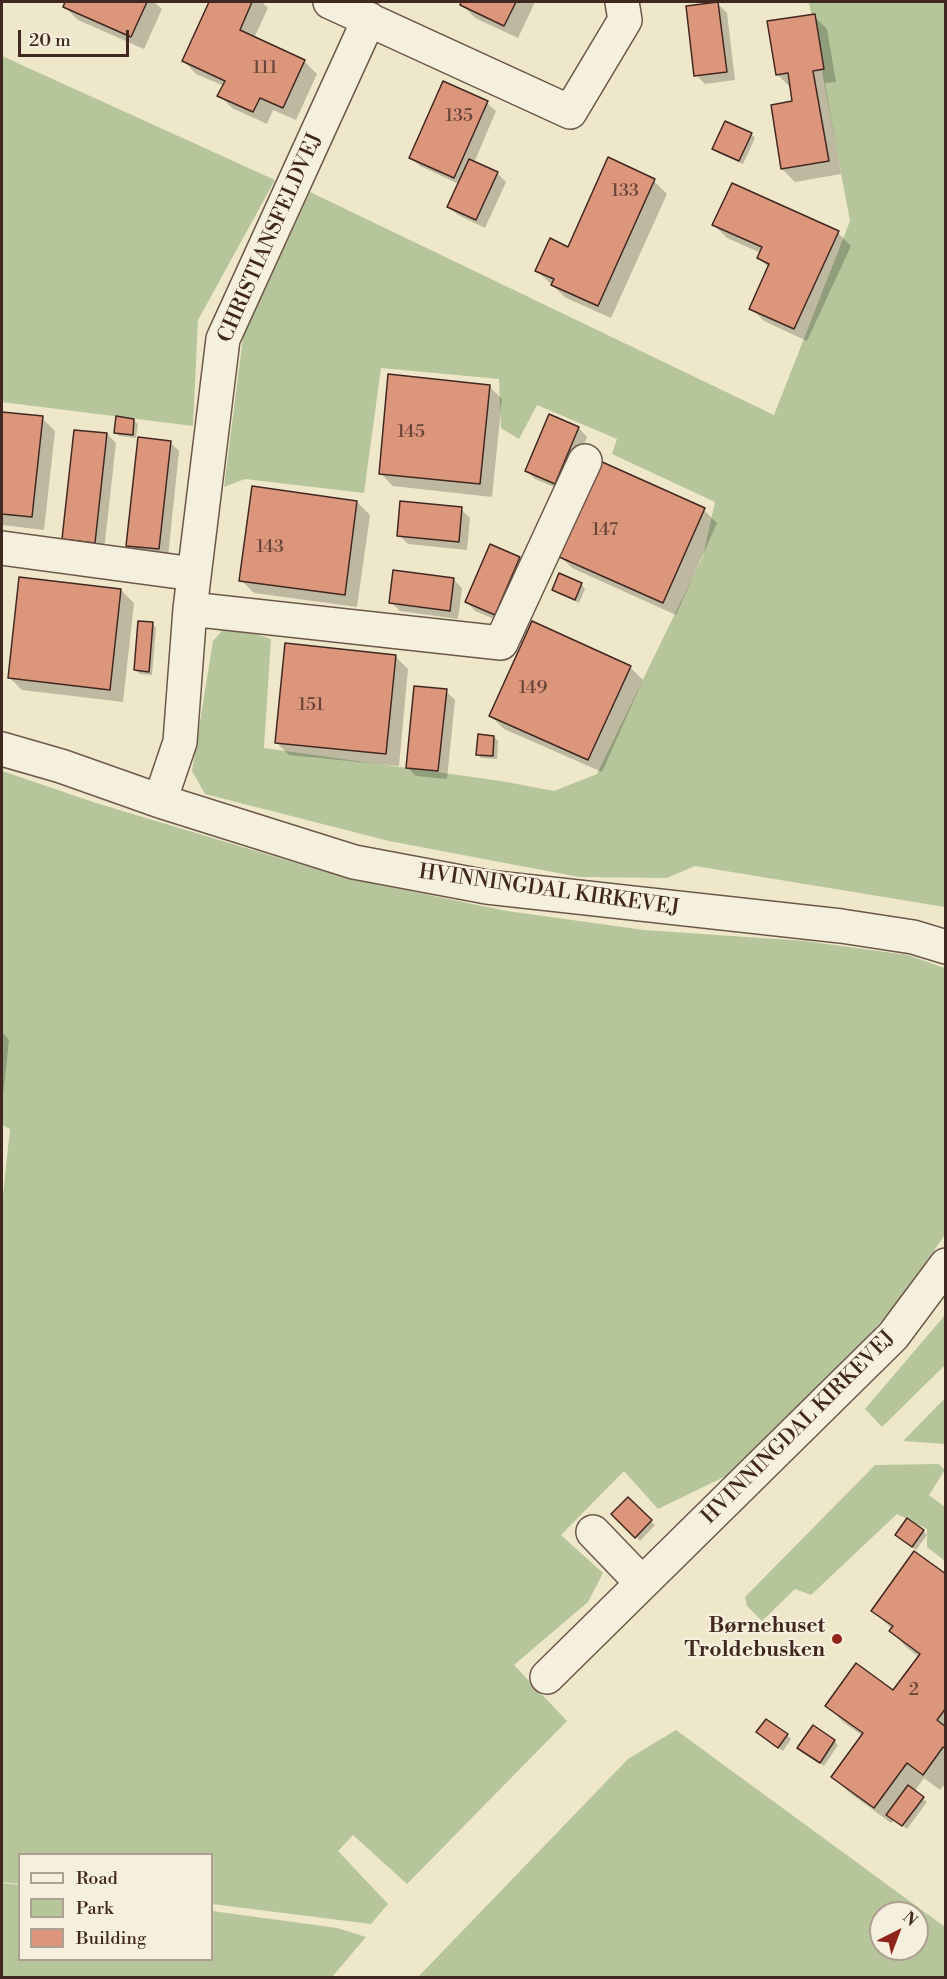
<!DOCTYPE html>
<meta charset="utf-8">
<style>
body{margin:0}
#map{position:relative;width:947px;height:1979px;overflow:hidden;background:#efe7ca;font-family:"Libre Bodoni",serif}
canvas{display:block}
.frame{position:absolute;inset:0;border:3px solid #402820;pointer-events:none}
.legend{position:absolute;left:18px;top:1853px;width:195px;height:108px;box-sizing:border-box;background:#f5efdd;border:2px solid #ad9f91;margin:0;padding:8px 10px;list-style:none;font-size:18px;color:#402820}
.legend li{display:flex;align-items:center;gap:12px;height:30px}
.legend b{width:30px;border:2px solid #ad9f91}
.north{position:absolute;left:869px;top:1901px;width:60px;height:60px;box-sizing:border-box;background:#f5efdd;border:2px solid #ad9f91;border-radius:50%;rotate:42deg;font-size:16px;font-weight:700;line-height:24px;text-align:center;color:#402820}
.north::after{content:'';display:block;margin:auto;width:21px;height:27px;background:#8f2418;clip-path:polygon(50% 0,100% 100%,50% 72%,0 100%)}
.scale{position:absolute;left:18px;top:30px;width:111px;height:27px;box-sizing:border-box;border:3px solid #402820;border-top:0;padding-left:8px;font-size:18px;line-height:21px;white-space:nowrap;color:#402820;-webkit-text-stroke:4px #f5efdd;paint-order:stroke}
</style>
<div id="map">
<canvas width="947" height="1979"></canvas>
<div class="frame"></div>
<ul class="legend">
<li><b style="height:8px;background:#f5efdd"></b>Road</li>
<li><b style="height:16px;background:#b6c69a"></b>Park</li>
<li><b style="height:16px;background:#dc967c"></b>Building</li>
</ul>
<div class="north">N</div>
<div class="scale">20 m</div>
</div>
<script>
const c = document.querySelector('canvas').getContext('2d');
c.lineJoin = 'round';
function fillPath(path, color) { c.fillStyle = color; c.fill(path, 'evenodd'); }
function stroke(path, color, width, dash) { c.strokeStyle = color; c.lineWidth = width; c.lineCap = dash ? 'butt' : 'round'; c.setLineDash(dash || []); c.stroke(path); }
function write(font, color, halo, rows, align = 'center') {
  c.font = font + ' "Libre Bodoni",serif'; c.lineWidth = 4.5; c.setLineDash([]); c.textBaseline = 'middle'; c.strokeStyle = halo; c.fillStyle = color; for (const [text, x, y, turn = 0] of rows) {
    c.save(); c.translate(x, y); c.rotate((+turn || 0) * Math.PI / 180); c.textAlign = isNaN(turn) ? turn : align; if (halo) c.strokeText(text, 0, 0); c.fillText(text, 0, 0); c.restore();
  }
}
fillPath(new Path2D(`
 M809,2H945V907L695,866L667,878L579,877L389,841L205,794L192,771L213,641L227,625L271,639L264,748L501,781L554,791L597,774L703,556L715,502L612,454L617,439L537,405L519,439L501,428L499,379L381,368L364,493L245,479L224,487L243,337L310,192L774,415L850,221Z
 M2,56L275,180L198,320L193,426L2,402Z
 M2,771L96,803L346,878L507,911L644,930L805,941L908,955L945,968L946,1233L944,1236L900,1300L856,1350L726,1476L658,1509L624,1471L561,1535L603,1573L588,1602L514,1665L567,1721L407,1884L353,1835L338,1851L388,1904L371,1924L212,1904V1854H20L19,1884L2,1882V1204L10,1129L2,1125Z
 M945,1315V1365L882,1427L865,1409Z
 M945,1398V1444L903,1441Z
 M939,1464L945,1470L929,1495L945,1507V1561L927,1547V1529L897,1514L811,1595L795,1589L762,1621L747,1606L745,1597L875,1465Z
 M676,1730L945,1927V1977H418L628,1759ZM881,1913H917V1949H881Z
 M2,1883L19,1885L20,1960H212V1911L337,1928L366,1937L332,1977H2Z`), '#b6c69a');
fillPath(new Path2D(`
 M67,2H154L162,9L144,49L78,20L65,7Z
 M211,2H262L268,8L254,38L304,61L317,74L296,120L273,110L267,124L232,108L219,95L224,86L196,74L184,61Z
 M463,2H535L518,38L475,18L462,5Z
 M718,4L727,13L735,80L705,84L696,75Z
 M814,16L827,29L836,82L825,83L841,174L795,182L782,169L794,103L790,87L777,74Z
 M444,83L487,103L496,111L474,163L497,173L506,182L485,228L458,215L449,207L459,184L420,166L411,158Z
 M751,134L755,138L743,164L718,153L714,149Z
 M609,159L654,181L667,194L611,318L566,298L537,271L569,249Z
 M714,225L838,233L851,246L807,341L764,321L751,308L769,268L759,258L761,253L727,238Z
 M489,386L502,399L492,497L393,486L380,473Z
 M2,413L42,418L55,431L44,530L2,525Z
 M550,416L579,428L587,437L564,491L535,479L526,470Z
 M133,420L138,424L136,438L119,436L115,432Z
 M107,434L116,443L104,551L73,547L64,539Z
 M170,442L179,451L168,557L137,554L128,545Z
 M601,463L704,510L717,523L676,615L572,568L559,555Z
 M357,502L370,515L357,607L254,593L241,580Z
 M461,509L470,518L467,550L408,544L399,535Z
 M519,558L528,567L504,623L475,611L467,602Z
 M453,579L462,588L458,619L400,611L391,602Z
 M581,584L585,589L579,603L558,593L554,589Z
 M121,590L134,603L123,702L22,690L9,677Z
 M152,624L156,628L152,675L140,674L136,670Z
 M395,656L408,669L399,766L289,755L276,742Z
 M630,667L643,680L602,772L504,729L491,716Z
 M446,691L455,700L447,779L416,776L407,767Z
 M494,737L498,741L497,759L481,758L477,754Z
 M2,1032L9,1040L2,1105Z
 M628,1499L655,1525L640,1541L613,1514Z
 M923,1531L927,1535L916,1550L901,1538Z
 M946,1576V1783L940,1790L924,1778L914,1792L927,1802L907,1829L894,1820L891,1823L850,1793L833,1777L863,1736L843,1722L827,1705L894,1692L919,1657L907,1648L891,1631L892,1629L873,1611Z
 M787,1735L791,1739L783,1751L762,1736Z
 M834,1741L838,1745L824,1766L803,1752Z`), '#0003');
const building = new Path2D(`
 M65,2H147L131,37L63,7Z
 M209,2H252L240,30L305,60L283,108L260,98L253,112L217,96L225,81L182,61Z
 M461,2H516L504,26L460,5Z
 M718,2L727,72L694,76L686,6Z
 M815,14L824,69L813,71L829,161L781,169L771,105L792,101L788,73L776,75L767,21Z
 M443,81L488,101L454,178L409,158Z
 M725,121L752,133L739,161L712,149Z
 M608,157L655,179L598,306L551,285L554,279L535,271L550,238L568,247Z
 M469,159L498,172L476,220L447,207Z
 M732,183L839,231L794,329L749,309L769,264L757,258L762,247L712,225Z
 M388,374L490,385L480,484L379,474Z
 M2,412L43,416L32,517L2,514Z
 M549,414L579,427L555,484L525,471Z
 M116,416L134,419L133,435L114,433Z
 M74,430L107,433L95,543L62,539Z
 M138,437L171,441L159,549L126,546Z
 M600,461L705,508L663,603L557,556Z
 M252,486L357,501L345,595L239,581Z
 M400,501L462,507L459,542L397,536Z
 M490,544L520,557L495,615L465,602Z
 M393,570L454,578L450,611L389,603Z
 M559,573L582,583L575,600L552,590Z
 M19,577L121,589L110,690L8,678Z
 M138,621L153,622L149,672L134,670Z
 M532,621L631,666L588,760L489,716Z
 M285,643L396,655L386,754L275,743Z
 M414,686L447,689L438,771L406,768Z
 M478,734L494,736L493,756L476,755Z
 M628,1497L652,1520L635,1538L611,1514Z
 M907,1518L924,1530L912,1547L895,1535Z
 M914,1551L946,1574V1708L937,1720L946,1727V1749L943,1747L923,1775L907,1763L874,1808L831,1777L863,1733L825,1706L856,1663L893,1690L920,1654L889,1631L893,1626L871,1611Z
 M766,1719L788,1734L778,1748L756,1732Z
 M813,1725L835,1740L820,1763L797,1748Z
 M908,1785L924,1797L902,1826L886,1815Z`);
fillPath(building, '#dc967c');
stroke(building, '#402820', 1.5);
const minor = new Path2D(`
 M330,2L570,112L625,20L622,2
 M2,548L194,574
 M190,609L501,643L585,461
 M2,749L61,766L160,801L180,742L190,609L223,339L369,19
 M160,801L354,862L487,887L841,926L913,937L946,947
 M593,1532L642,1583
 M547,1677L893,1336L946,1265`);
stroke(minor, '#6c584a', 36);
stroke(minor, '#f5efdd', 33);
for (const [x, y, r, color] of [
 [837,1639,6,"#8f2418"]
]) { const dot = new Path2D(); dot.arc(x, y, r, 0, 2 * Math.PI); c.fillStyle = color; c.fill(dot); stroke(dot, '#f5efdd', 2); }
write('18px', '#674437', null, [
 ["111",265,69],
 ["135",459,117],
 ["133",625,192],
 ["145",411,433],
 ["147",605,531],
 ["143",270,548],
 ["149",533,689],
 ["151",311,706],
 ["2",914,1691]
]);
write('21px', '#402820', '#f5efdd', [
 ["CHRISTIANSFELDVEJ",271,238,-66],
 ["HVINNINGDAL KIRKEVEJ",549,891,8],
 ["HVINNINGDAL KIRKEVEJ",799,1428,-45]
]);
write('bold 21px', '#402820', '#f5efdd', [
 ["Børnehuset",825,1627],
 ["Troldebusken",825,1651]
], 'right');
</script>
